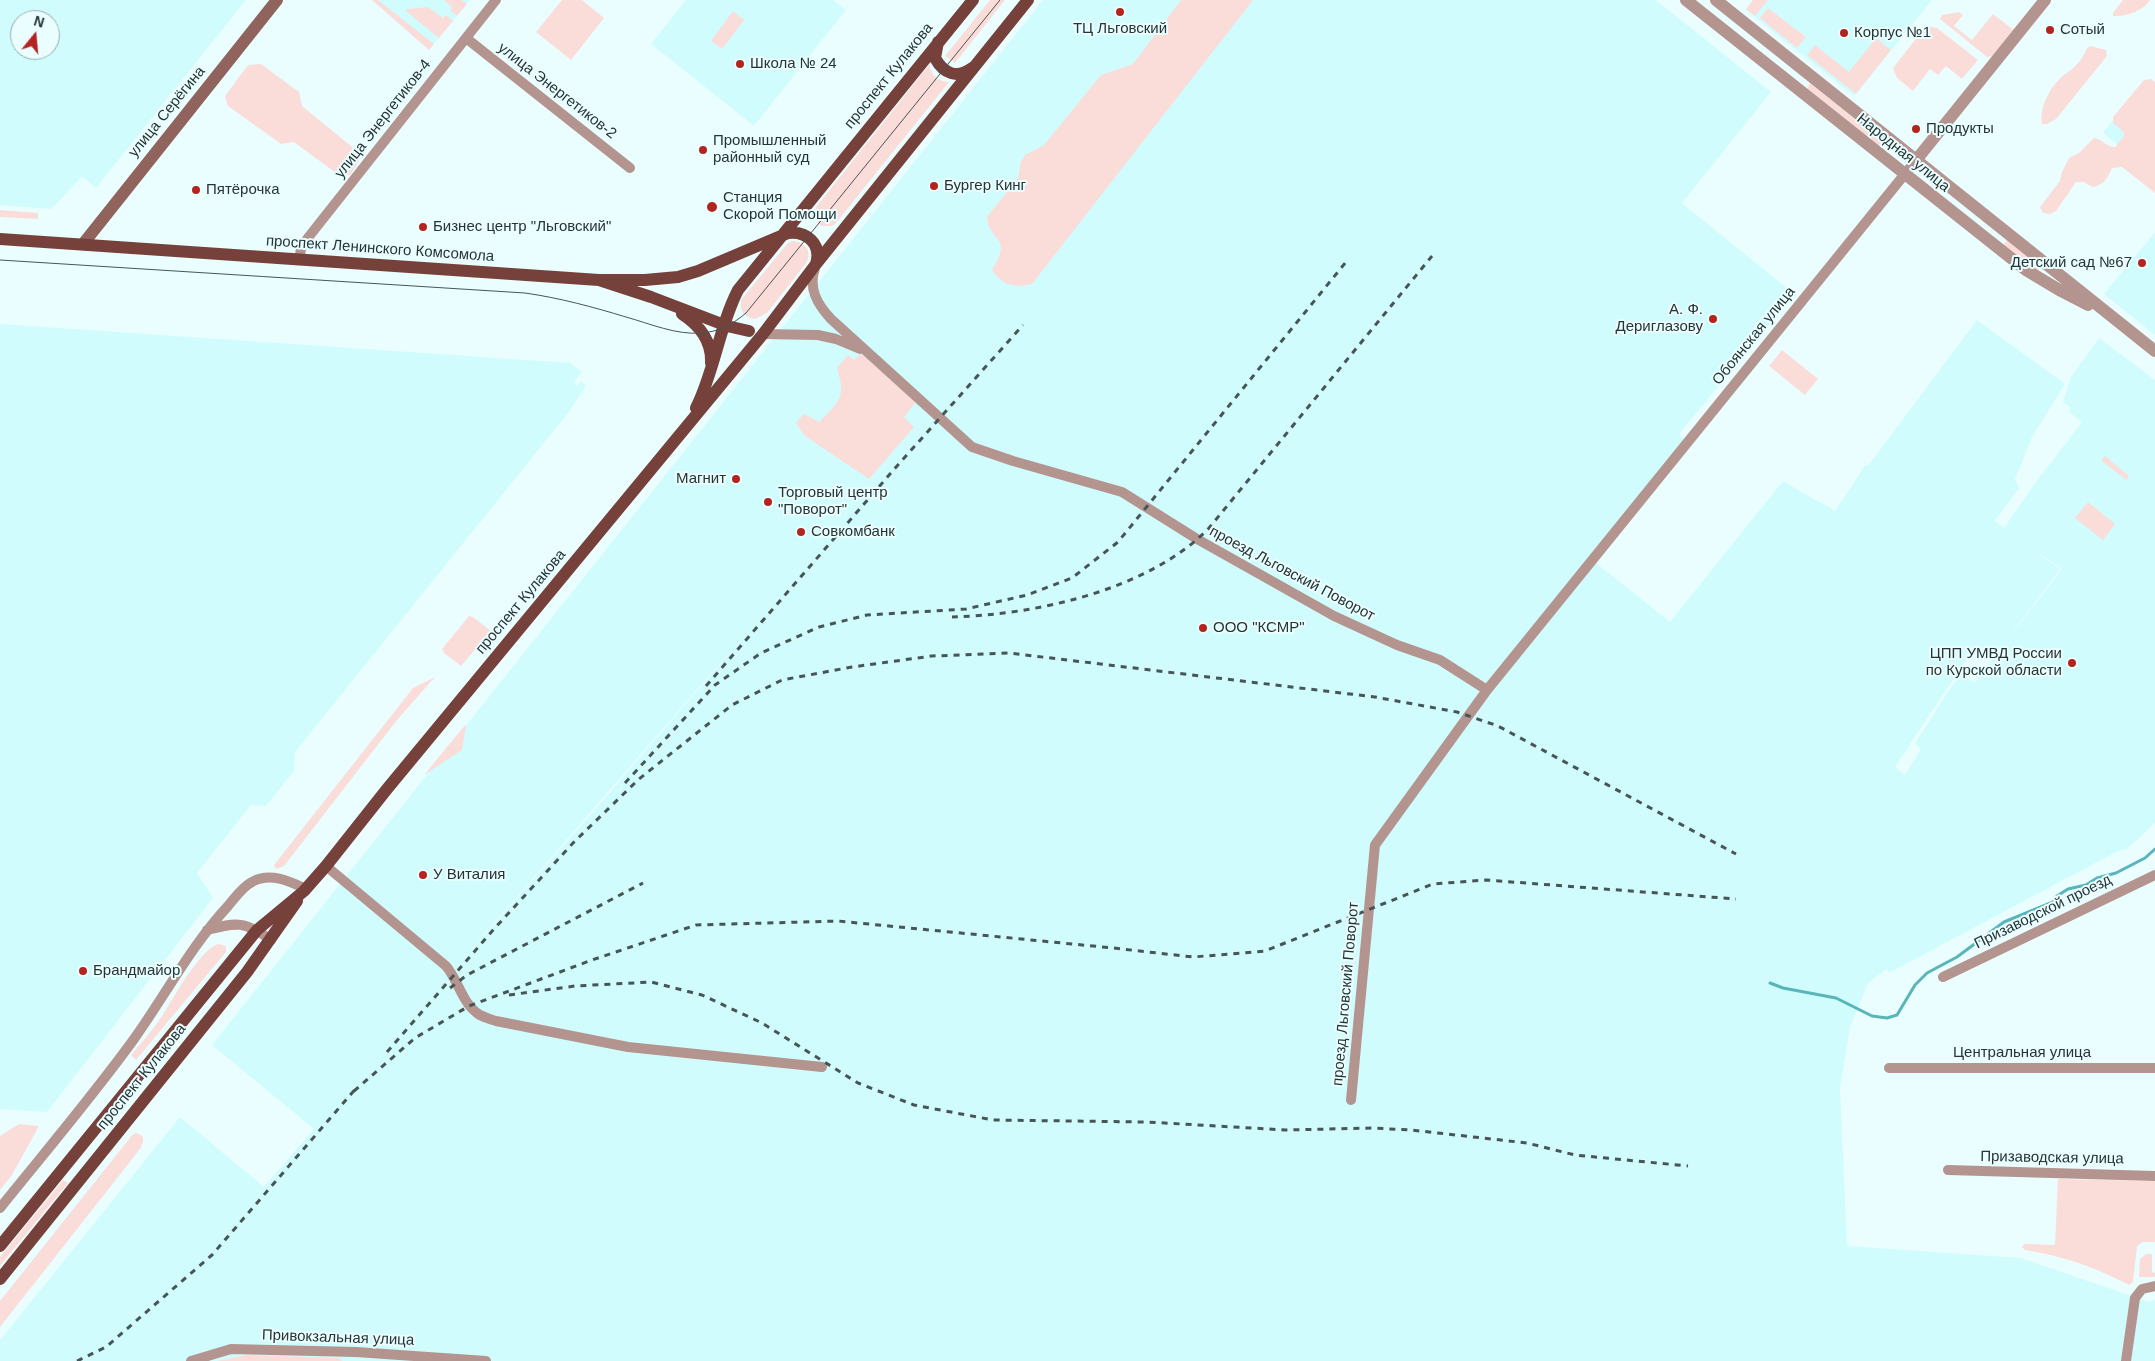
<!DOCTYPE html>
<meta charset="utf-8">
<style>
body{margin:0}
#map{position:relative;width:2155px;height:1361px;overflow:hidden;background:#eafeff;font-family:Helvetica,sans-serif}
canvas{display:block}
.north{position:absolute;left:10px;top:10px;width:50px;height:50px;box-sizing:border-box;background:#eafeff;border:1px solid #9cadae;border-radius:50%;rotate:17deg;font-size:14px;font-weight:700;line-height:20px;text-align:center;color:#273435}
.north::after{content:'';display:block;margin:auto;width:18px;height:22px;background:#b3241e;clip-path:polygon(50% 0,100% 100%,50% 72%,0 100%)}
</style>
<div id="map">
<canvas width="2155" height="1361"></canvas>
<div class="north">N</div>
</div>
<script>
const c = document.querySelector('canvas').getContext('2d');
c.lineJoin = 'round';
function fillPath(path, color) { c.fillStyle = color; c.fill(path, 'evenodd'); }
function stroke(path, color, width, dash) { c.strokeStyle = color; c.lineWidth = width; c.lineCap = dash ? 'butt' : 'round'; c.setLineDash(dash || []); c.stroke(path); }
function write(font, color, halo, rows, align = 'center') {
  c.font = font + ' Helvetica,sans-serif'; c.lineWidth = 4; c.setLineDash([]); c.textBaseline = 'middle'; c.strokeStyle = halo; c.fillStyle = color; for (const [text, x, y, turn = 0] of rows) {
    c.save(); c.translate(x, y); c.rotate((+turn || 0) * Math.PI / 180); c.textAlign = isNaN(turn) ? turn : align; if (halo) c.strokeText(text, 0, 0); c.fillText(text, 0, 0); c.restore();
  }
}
fillPath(new Path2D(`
 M0,0H246L96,188L82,177L51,209L0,205ZM20,20H50V50H20Z
 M372,0H470L429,50Z
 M686,0H833L846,10L754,126L651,44Z
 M1043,0H1656L1771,92L1682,203L1794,294L1679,434L1684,440L1591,559L1670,622L1783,481L1835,511L1866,464L1868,466L1977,320L2065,384L2032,437L2015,479L2019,488L1995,521L2004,528L2036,482L2082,422L2069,412L2071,408L2063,402L2071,377L2099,338L2155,380V823L2127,849L2116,852L1889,973L1887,969L1868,983L1850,1027L1840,1088L1847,1246L2021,1258L2149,1302L2155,1300V1361H0V1340L180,1117L264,1187L314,1129L212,1045ZM2027,545L2062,569L1994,657L2060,569ZM782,592L593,812L434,992ZM1976,645L1994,658L1975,682L1959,675L1915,743L1921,749L1905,775L1895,767Z
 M1754,0H1932L1854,96L1746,10Z
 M2113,120L2140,143L2126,151L2103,133Z
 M2155,232V335L2104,294Z
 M0,324L570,363L582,372L574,382L577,386L581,381L586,386L568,413L295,752L294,771L266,806L251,805L197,873L213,898L47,1112L0,1109Z`), '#d0fcfe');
fillPath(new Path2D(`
 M372,0H378L434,44L429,50Z
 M444,0H461L467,4L457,16L450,10L452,7Z
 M562,0H582L604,18L571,60L536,32Z
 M990,0H1005L955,63L945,56Z
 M1181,0H1253L1032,284C1016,288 1002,286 992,270C1014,235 989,243 987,217L1018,178L1021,162L1025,155L1044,145L1101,75L1133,64Z
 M1753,0H1768L1755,16L1746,9Z
 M2123,0H2150C2144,11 2125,17 2113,16V13Z
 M428,7L443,18L446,15L453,21L439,38L406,11L407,9Z
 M1768,8L1806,37L1797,48L1760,18Z
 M733,11L744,20L722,49L711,41Z
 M1959,12L1963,15L1954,26L1972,40L1993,14L2015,31L1994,56L1987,57L1940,19L1942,15Z
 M1926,26L1937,28L1978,60L1962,79L1946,66L1938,75L1930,69L1913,91L1897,78L1893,68Z
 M1876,38L1891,50L1856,94L1807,55L1815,45L1849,72Z
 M2090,46L2106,50L2107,56L2056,119L2047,124H2042C2039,106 2051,86 2064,75C2069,71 2075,67 2079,62C2084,57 2084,50 2090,46Z
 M261,64L299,92L302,106L357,151L359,161L350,175L340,176L294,142L281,144L228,106L225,96L248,65Z
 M929,65C932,76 938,81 949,82L836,223L832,226H821L814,217L816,207Z
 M2151,79L2155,82V193L2122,167L2112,168C2107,179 2104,185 2092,187L2084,182H2076L2056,211L2050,214L2043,213L2040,207L2060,181L2062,172L2069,158L2079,153L2094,138C2102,139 2107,147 2115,147L2124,136V132L2113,123V117L2144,80Z
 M1810,83L1883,142L1878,146L1807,89Z
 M0,210L38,213V219L0,217Z
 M2007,240L2040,266L2039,269L2036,271L2003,245Z
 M792,241C804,241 812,250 807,262L767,313L756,319C745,318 739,312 741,300L787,244Z
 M1782,350L1818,379L1805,395L1769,366Z
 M860,354L868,358L917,400L904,417L914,427L869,479L805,436L796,423L804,414L819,422C840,401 846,397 837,368L848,355L854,360Z
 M2105,456L2129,476L2126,480L2101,460Z
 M2088,502L2115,524L2103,540L2075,518Z
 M469,616L473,617L491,631L461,666L444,653L442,649Z
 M435,677L397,720L284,866L276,869L274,865L413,688Z
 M465,725L466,726L462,750L424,775Z
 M218,944L226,946V952L136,1060L131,1055C141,1043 151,1032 160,1019C173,1000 198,951 218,944Z
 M19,1124L39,1126L12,1175L0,1190V1136Z
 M138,1133L143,1137V1142L140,1149L0,1327V1301L133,1134Z
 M2058,1179L2155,1181V1242H2143L2137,1246L2133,1282L2129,1285C2091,1266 2067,1257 2025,1250L2022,1247L2024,1244L2055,1245Z
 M63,1180L68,1183L0,1266V1257Z
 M2146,1254H2152V1272L2155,1273V1277H2139L2140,1259Z
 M247,1355L340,1358L342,1361H217Z`), '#faddd9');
stroke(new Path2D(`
 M1770,983L1783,988L1836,998L1872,1016L1887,1018L1897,1015L1915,985L1927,973L1957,957L2004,922L2053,902L2057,896L2068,889L2086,885L2097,878L2116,873L2145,858L2155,849`), '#59b5ba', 3);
stroke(new Path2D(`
 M466,38L630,168
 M299,260L301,249L307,239L496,0
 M815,268C808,288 817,304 831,319L972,447L1013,461L1122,492L1197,539L1334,616L1397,645L1440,660L1487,690
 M763,334L818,335L836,339L860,349
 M326,866L446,966C458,980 462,1002 477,1013C482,1017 490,1019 496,1021L628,1047L822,1067
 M207,930C237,922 245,921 271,940
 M1943,977L2155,875
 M1889,1068H2155
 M1351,1100L1375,845L1487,690L1917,159
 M1948,1170L2155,1176
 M0,1208C45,1152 92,1097 134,1039C166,994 191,946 228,906C235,898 242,887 252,882C270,872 289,881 306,889
 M191,1361L231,1349L356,1352L486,1361
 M2126,1361L2135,1298L2142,1289L2155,1286`), '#b4948f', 10);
stroke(new Path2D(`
 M1686,0L2026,270L2061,291L2088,305
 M1716,0L2155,351
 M1917,159L2045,0`), '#b4948f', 12);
stroke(new Path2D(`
 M83,244L277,0`), '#90635d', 12);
stroke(new Path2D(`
 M938,42L935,58C944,74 957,79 972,68
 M0,239L599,280L651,297L727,326L749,331
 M816,264L1028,0
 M682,314C699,325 712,341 711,363
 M696,408C715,370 719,327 738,290L973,0
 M0,1246L257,930L304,891L326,866L387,789L763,334L816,264C822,244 807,231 788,233L698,271L678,277L645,280H599
 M0,1279L247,972L297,901`), '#75413a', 12);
stroke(new Path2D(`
 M0,260L525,293C560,298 593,307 626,317C651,324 676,335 701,333C719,332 733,324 746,313L1000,0`), '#475556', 1);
stroke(new Path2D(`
 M952,617C1035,615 1149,590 1209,528L1432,256
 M706,686L897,466L1023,325
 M625,783L715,685L761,653L819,627L867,615L966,609L1027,595L1072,578L1118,542L1346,262
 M450,988L467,975L643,883
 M509,995L575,986L651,982L702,995L762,1023L858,1083L914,1105L993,1120L1147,1122L1286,1130L1372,1128L1411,1130L1527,1143L1575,1155L1688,1166
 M387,1052L494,929L574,842L639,779L732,705L782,680L852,667L932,656L1009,653L1375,697L1457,712L1498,726L1736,854
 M354,1091L415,1038L469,1006L592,960L696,925L838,921L1113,948L1193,957L1265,951L1433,884L1486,880L1736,899
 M77,1361L106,1347L212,1255L358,1086`), '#475556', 3, [6, 6]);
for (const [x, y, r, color] of [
 [1120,12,5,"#b3241e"],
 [2050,30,5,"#b3241e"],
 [1844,33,5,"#b3241e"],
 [740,64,5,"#b3241e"],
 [1916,129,5,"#b3241e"],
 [703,150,5,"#b3241e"],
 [934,186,5,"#b3241e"],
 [196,190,5,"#b3241e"],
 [712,207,6,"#b3241e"],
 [423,227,5,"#b3241e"],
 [2142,263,5,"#b3241e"],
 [1713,319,5,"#b3241e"],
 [736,479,5,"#b3241e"],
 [768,502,5,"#b3241e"],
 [801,532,5,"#b3241e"],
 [1203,628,5,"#b3241e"],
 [2072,663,5,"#b3241e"],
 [423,875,5,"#b3241e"],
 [83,971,5,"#b3241e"]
]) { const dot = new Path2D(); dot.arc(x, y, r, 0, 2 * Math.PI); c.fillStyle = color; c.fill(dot); stroke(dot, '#eafeff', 2); }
write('15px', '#273435', '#eafeff', [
 ["ТЦ Льговский",1120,29,"center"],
 ["Сотый",2060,30],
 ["Корпус №1",1854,33],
 ["Школа № 24",750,64],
 ["Продукты",1926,129],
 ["Промышленный",713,141],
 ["районный суд",713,158],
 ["Бургер Кинг",944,186],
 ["Пятёрочка",206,190],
 ["Станция",723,198],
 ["Скорой Помощи",723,215],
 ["Бизнес центр \"Льговский\"",433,227],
 ["Детский сад №67",2132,263,"right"],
 ["А. Ф.",1703,310,"right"],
 ["Дериглазову",1703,327,"right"],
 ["Магнит",726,479,"right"],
 ["Торговый центр",778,493],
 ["\"Поворот\"",778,510],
 ["Совкомбанк",811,532],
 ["ООО \"КСМР\"",1213,628],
 ["ЦПП УМВД России",2062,654,"right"],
 ["по Курской области",2062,671,"right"],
 ["У Виталия",433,875],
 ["Брандмайор",93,971]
], 'left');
write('15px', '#273435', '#eafeff', [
 ["проспект Кулакова",889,76,-51],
 ["улица Энергетиков-2",557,91,38],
 ["улица Серёгина",167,112,-51],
 ["улица Энергетиков-4",383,119,-52],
 ["Народная улица",1903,153,39],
 ["проспект Ленинского Комсомола",380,249,4],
 ["Обоянская улица",1754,336,-51],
 ["проезд Льговский Поворот",1292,574,28],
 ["проспект Кулакова",521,602,-50],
 ["Призаводской проезд",2043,912,-26],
 ["проезд Льговский Поворот",1346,994,-85],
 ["Центральная улица",2022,1053],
 ["проспект Кулакова",142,1077,-51],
 ["Призаводская улица",2052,1158,1],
 ["Привокзальная улица",338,1338,2]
]);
</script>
